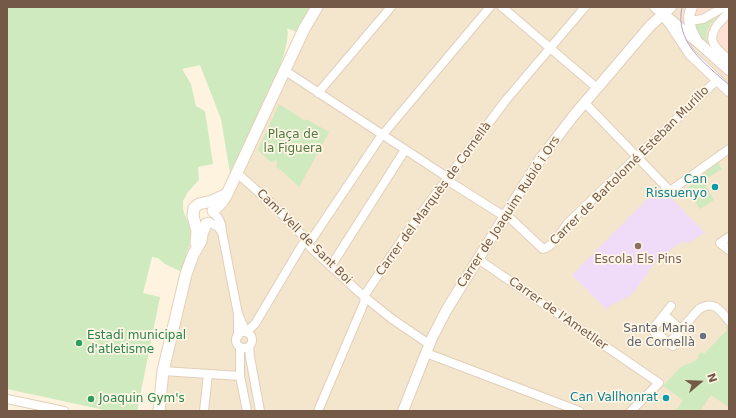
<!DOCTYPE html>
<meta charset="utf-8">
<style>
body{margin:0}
#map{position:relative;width:736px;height:418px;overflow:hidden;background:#fdf3df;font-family:"DejaVu Sans",sans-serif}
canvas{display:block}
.frame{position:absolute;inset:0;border:8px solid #735946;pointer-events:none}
.north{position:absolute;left:680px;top:362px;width:40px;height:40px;-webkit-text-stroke:3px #fff6e6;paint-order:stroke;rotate:71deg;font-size:11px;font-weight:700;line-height:16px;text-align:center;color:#735946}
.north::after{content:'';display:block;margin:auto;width:14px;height:18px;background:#735946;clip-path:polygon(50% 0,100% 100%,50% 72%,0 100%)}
</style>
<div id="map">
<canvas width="736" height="418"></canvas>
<div class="frame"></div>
<div class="north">N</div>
</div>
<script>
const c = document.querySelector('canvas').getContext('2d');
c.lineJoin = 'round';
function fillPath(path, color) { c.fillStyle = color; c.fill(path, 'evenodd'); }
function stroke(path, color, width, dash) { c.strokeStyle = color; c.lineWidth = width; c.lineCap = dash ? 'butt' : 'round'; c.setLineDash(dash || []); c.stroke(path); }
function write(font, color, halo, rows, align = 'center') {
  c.font = font + ' "DejaVu Sans",sans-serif'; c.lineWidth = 3.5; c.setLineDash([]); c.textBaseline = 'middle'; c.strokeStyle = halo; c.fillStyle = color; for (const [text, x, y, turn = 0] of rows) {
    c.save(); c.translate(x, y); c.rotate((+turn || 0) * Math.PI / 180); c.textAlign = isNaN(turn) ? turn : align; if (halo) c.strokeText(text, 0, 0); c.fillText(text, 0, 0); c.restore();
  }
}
fillPath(new Path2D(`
 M322,7H694L729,63V411H155L182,272L192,233L208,231L237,185L312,24Z`), '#f4e5cd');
fillPath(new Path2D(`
 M694,7H729V63L701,37L692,10Z`), '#fee1d2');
fillPath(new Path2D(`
 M660,186L705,233L688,243L685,242H682L673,248L654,264L633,293L626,298L613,304L606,309L572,275Z`), '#f0dcf8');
fillPath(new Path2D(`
 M7,7H310L296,32L287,28C294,53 243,147 230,173L221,119L200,65L182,69L191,84L196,106L205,111L213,164L198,167L199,180L188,192L183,201V210L192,233L182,272L165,264L158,258L152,257L143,293L160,297L137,411H109L7,389Z
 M723,11C712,22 699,32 711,48L700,38L694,24Z
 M279,104L305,121L306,119L329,132L299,187L280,169L276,167L278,162L275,160L273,162H271L258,150Z
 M718,162L722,169L703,181L714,200L700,209L686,189Z
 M729,326V407L711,395L700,411H675L683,401L675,394L663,386L681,367L695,361L699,357L698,355L701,352L704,354L727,330L726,327Z`), '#ceeabe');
const minor = new Path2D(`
 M502,7L597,88
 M729,12C725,16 722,20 718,24C705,41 716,48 729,60
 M689,21L703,19L724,7
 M284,70L444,175L450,182L499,213L510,218L543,249C554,246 562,230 569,222L717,80
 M318,93L391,7
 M584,102L670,191L729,149
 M237,173L273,205L303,236L311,248L361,294L392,319L429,344
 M214,214C220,218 222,225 222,232L238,314V336
 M209,222L218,227L222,232
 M729,237L720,243L729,250
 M478,259L659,383L631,411
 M331,266L405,150
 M671,306L652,330L673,346
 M238,314L246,332L255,324L302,245L312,239L379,139L490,7
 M664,315L681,329
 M236 340a8 8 0 1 1 16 0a8 8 0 1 1-16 0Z
 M669,343L699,309C714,300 720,310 729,321
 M240,347V376L247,411
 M249,347L250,357L260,411
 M426,353L579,411
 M163,371L240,376
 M7,399L64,411
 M204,411L208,374
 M318,411L364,303L366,293L408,231L506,100L585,7`);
const tertiary = new Path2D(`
 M655,7L700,44L729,70
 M692,7C686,18 690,29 696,39
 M663,15L671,25L690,54L729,91
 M403,411L432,338L447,309L541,158L575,114L650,26L671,7`);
const secondary = new Path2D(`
 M213,211L222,202L227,194L304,29L317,7
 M196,243L197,231L193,216L194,208L199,204L212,201L225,195
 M159,411L163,371L186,274L193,255L201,241L202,234L206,224`);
stroke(minor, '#e1cfbb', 10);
stroke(tertiary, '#e1cfbb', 12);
stroke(secondary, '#e6d0b9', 13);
stroke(minor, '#fff', 8);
stroke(tertiary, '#fff', 10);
stroke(secondary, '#fff', 11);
stroke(new Path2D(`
 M682,7C674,43 706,64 729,85`), '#b59fc5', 1);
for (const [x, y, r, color] of [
 [715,187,4,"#0f9aa8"],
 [638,246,4,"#8d6e63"],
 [703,336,4,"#6b7280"],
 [79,343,4,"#2e9e5b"],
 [666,398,4,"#0f9aa8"],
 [91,399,4,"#2e9e5b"]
]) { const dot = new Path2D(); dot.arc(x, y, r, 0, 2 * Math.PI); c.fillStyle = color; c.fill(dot); stroke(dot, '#fff6e6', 1.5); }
write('12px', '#4d793e', '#fff6e6', [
 ["Plaça de",293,135],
 ["la Figuera",293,149]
]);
write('12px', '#735946', '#fff6e6', [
 ["Carrer de Bartolomé Esteban Murillo",630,166,-45],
 ["Carrer del Marquès de Cornellà",434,199,-54],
 ["Carrer de Joaquim Rubió i Ors",509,212,-57],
 ["Camí Vell de Sant Boi",304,237,45],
 ["Carrer de l'Ametller",558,314,35]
]);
write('12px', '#0d838f', '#fff6e6', [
 ["Can",707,180],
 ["Rissuenyo",707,194],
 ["Can Vallhonrat",658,398]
], 'right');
write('12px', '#785e54', '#fff6e6', [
 ["Escola Els Pins",638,260]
]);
write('12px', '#5b616d', '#fff6e6', [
 ["Santa Maria",695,329],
 ["de Cornellà",695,343]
], 'right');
write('12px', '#27864d', '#fff6e6', [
 ["Estadi municipal",87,336],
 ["d'atletisme",87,350],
 ["Joaquin Gym's",99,399]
], 'left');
</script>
